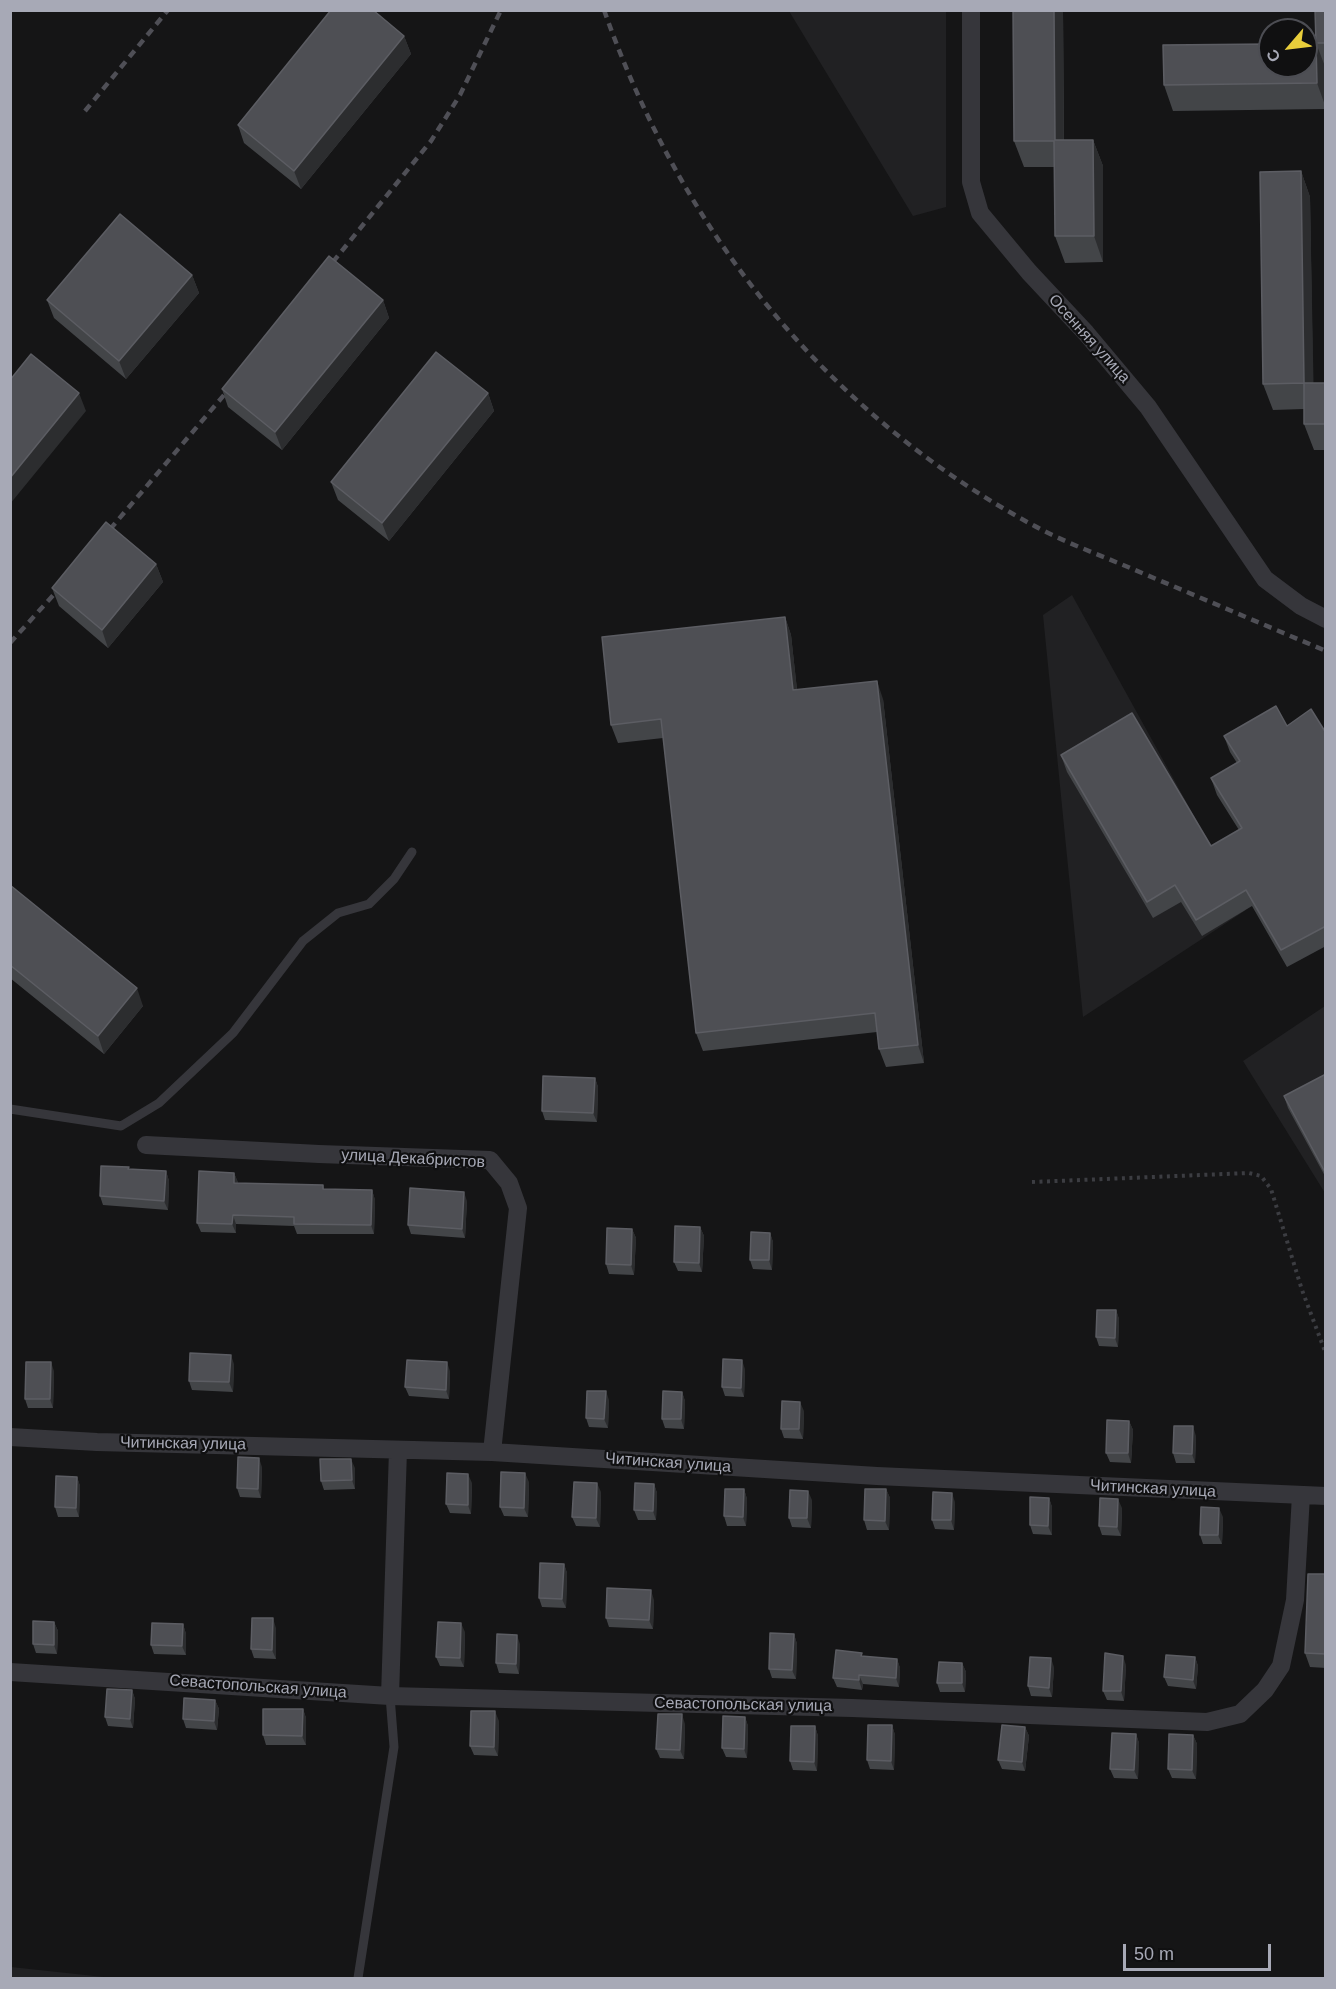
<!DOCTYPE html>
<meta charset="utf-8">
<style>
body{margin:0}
#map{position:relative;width:1336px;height:1989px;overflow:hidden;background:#151516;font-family:Arial,sans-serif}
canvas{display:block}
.frame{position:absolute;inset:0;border:12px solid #a7a9b6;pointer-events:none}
.north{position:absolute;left:1258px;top:18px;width:60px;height:60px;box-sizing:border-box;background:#101011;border:2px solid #4c4d53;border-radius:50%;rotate:242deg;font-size:16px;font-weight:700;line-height:24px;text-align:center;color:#a7a9b6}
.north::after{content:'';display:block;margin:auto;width:21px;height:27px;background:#e9ce3b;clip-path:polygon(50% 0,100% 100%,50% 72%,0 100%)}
.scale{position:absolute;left:1123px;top:1944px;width:148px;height:27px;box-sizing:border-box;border:3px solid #a7a9b6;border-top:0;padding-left:8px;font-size:18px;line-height:21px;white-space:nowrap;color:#a7a9b6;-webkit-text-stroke:4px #101011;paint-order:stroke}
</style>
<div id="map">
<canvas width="1336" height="1989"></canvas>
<div class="frame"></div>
<div class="north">С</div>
<div class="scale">50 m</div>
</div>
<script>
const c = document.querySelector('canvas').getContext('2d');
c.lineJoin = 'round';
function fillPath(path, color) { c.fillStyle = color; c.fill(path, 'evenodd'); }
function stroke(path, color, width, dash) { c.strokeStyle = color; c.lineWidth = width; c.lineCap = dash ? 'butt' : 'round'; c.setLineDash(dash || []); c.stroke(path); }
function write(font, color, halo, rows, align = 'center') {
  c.font = font + ' Arial,sans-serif'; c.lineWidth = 4.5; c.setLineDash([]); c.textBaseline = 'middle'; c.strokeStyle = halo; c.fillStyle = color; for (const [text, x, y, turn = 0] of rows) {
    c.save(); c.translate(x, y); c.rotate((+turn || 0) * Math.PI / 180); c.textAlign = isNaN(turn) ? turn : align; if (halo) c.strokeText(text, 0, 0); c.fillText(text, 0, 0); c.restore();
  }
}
fillPath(new Path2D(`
 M789,11H946V207L913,216Z
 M1072,595L1246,910L1083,1017L1043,615Z
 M1325,1006V1193L1243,1061Z
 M11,1967L113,1978H11Z`), '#212123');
stroke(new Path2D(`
 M1032,1182L1249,1173L1261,1176L1271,1189L1302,1290L1326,1354`), '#3c3d42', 4, [3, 4.5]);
stroke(new Path2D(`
 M10,1109L121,1126L159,1103L233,1033L303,941L338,913L369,904L394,879L412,852
 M358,1978L394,1747L390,1696`), '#36363b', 9);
stroke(new Path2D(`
 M971,10V182L980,213L1029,272L1086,333L1148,407L1265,579L1301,606L1326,619
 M146,1145L319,1154L490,1160L509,1183L518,1208L492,1452
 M10,1437L97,1442L492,1452L877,1476L1326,1496
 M10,1672L390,1696L852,1708L1207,1722L1240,1714L1265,1690L1281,1666L1295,1600L1301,1495
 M390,1696L398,1450`), '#36363b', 18);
stroke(new Path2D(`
 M604,10C682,231 823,410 1029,523C1063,542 1100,555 1135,570C1199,597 1262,624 1326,651
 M85,111L168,10
 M324,273L431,141L460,95L501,10
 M101,540L235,382
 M10,643L66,581`), '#4f4f56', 4.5, [8, 6]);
fillPath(new Path2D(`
 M1013,10H1063L1064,140H1093L1103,166V262L1065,263L1055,236V167H1024L1014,141Z
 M1326,10V109L1173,111L1164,85L1316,43Z
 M404,36L411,54L301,189L244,143L238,125Z
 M1301,171L1310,197L1313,383H1326V450H1314L1304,424V409L1273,410L1263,384Z
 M192,275L199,293L126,379L54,318L47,300Z
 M383,300L389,318L282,450L228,407L222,389Z
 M488,393L494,411L389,541L338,500L331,482Z
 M156,564L163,582L108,648L59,606L52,588Z
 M785,617L791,635L797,690L883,699L924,1063L886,1067L879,1049L877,1032L703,1051L696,1033L663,738L618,743L611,725Z
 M1287,726L1326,733V946L1287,967L1252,906L1202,936L1181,902L1153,918L1067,772L1061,755L1211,846L1239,830L1217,795L1211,778L1237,763L1230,752L1224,736Z
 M10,885L143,1006L104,1054L10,978Z
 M1326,1074V1178L1288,1108L1284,1096Z
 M595,1078L598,1087L597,1122L545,1120L542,1111Z
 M129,1167V1169L166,1171L169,1181L168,1210L103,1205L100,1196Z
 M234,1173L238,1183L323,1185L324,1189L372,1190L375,1200L374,1234H297L294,1226L236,1224V1233L201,1232L197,1223Z
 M467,1201L465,1238L411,1234L408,1225Z
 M700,1227L704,1236L702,1272L678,1271L674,1262Z
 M632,1229L636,1238L634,1275L609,1274L606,1264Z
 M770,1233L773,1242L772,1270L753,1269L750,1260Z
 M1116,1310L1119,1319L1118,1347L1099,1346L1096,1337Z
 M234,1364L233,1392L192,1390L189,1381Z
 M745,1369L744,1397L725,1396L722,1387Z
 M54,1371L53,1408H28L25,1399Z
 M450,1371L449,1399L409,1396L405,1387Z
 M682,1392L685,1401L684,1429L665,1428L662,1419Z
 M609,1400L608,1428L589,1427L586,1418Z
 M804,1411L803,1439L784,1438L781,1429Z
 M1129,1421L1133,1430L1131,1463L1110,1462L1106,1453Z
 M1196,1436L1195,1463H1176L1173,1453Z
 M262,1467L261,1498L240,1497L237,1488Z
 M355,1468V1489L324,1490L321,1481Z
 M77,1477L80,1486L79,1517H58L55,1507Z
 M529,1482L528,1517L504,1516L500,1507Z
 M472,1483L471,1514L450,1513L446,1504Z
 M654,1484L657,1493L656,1520H638L634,1510Z
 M744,1489L747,1499L746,1526H727L724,1516Z
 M886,1489L890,1498L889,1530H867L864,1520Z
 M601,1492L600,1527L576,1526L572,1517Z
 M1049,1498L1052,1507V1535L1033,1534L1030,1525Z
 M812,1500L811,1528L792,1527L789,1518Z
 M955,1502L954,1530L935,1529L932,1520Z
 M1122,1508L1121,1536L1102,1535L1099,1526Z
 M1223,1517L1222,1544H1203L1200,1535Z
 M564,1564L567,1573L566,1608L542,1607L539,1598Z
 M1326,1574V1668L1310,1667L1305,1653Z
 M654,1600L653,1629L609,1627L606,1618Z
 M54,1622L58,1631L57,1654L36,1653L33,1644Z
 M183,1624L186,1634V1655L154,1654L151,1645Z
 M276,1628V1659L254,1658L251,1649Z
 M465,1632L464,1667L440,1666L436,1657Z
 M794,1634L797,1644L796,1679L772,1678L769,1669Z
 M520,1644L519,1674L499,1673L496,1663Z
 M863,1656L897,1659L900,1668L899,1687L863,1684L862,1690L837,1687L833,1678Z
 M1195,1657L1198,1666L1196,1689L1168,1686L1164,1677Z
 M962,1663L966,1672L965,1692H940L937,1683Z
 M1126,1665L1124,1701L1107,1700L1103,1691Z
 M1054,1667L1052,1697L1031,1696L1028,1686Z
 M132,1690L135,1699L133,1728L108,1726L105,1717Z
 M215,1700L219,1709L217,1730L186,1728L183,1719Z
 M303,1709L306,1718V1745H266L263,1735Z
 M745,1717L748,1726L747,1758L726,1757L722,1748Z
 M499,1721L498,1756L474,1755L470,1746Z
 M685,1724L684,1759L660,1758L656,1749Z
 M892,1725L895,1735L894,1770L870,1769L867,1760Z
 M815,1726L818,1736L817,1771L793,1770L790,1761Z
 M1025,1727L1029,1736L1025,1771L1002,1769L998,1760Z
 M1136,1734L1139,1743L1138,1779L1114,1778L1110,1769Z
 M1193,1735L1197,1744L1196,1779L1172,1778L1168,1769Z`), '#434548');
fillPath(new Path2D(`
 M1054,10H1063L1064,166L1055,140Z
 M404,36L411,54L301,189L294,171Z
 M1316,43L1326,69V108L1317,83Z
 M1093,140L1103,166V262L1094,236Z
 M1301,171L1310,197L1314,409L1304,383Z
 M192,275L199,293L126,379L119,361Z
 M383,300L389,318L282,450L275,432Z
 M79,393L86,411L10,504V478Z
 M488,393L494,411L389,541L382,523Z
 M156,564L163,582L108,648L102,630Z
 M785,617L791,635L799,708L793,690Z
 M877,681L883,699L924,1063L918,1045Z
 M137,988L143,1006L104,1054L98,1036Z
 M595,1078L598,1087L597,1122L593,1113Z
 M166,1171L169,1181L168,1210L164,1201Z
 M234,1173L238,1182L237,1192L234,1183Z
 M372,1190L375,1200L374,1234L371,1225Z
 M464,1192L467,1201L465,1238L462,1229Z
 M233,1215L236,1224V1233L232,1224Z
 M700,1227L704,1236L702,1272L699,1263Z
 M632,1229L636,1238L634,1275L631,1265Z
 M770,1233L773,1242L772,1270L769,1260Z
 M1116,1310L1119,1319L1118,1347L1115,1338Z
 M231,1355L234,1364L233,1392L229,1382Z
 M742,1360L745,1369L744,1397L741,1388Z
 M51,1362L54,1371L53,1408L50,1399Z
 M447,1362L450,1371L449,1399L446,1390Z
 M606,1391L609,1400L608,1428L604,1419Z
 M682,1392L685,1401L684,1429L681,1419Z
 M800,1402L804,1411L803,1439L799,1429Z
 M1129,1421L1133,1430L1131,1463L1128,1453Z
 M1193,1426L1196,1436L1195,1463L1192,1454Z
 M259,1458L262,1467L261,1498L258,1489Z
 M351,1459L355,1468V1489L352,1480Z
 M525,1473L529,1482L528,1517L524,1508Z
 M468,1474L472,1483L471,1514L468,1505Z
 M77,1477L80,1486L79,1517L76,1508Z
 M597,1483L601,1492L600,1527L596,1518Z
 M654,1484L657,1493L656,1520L653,1511Z
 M744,1489L747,1499L746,1526L743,1517Z
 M886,1489L890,1498L889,1530L885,1521Z
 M808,1491L812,1500L811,1528L807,1518Z
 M952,1493L955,1502L954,1530L951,1520Z
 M1049,1498L1052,1507V1535L1048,1526Z
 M1118,1499L1122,1508L1121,1536L1117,1527Z
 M1219,1508L1223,1517L1222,1544L1218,1535Z
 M564,1564L567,1573L566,1608L562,1599Z
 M651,1590L654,1600L653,1629L649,1620Z
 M273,1618L276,1628V1659L272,1650Z
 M54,1622L58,1631L57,1654L54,1645Z
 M461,1623L465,1632L464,1667L460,1658Z
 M183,1624L186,1634V1655L182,1646Z
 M794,1634L797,1644L796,1679L792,1670Z
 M517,1635L520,1644L519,1674L516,1664Z
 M1123,1656L1126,1665L1124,1701L1121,1691Z
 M1195,1657L1198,1666L1196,1689L1193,1680Z
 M1051,1658L1054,1667L1052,1697L1049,1688Z
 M897,1659L900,1668L899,1687L896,1678Z
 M962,1663L966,1672L965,1692L962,1683Z
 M859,1675L863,1684L862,1690L859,1680Z
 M132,1690L135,1699L133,1728L130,1719Z
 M215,1700L219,1709L217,1730L214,1721Z
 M303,1709L306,1718V1745L302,1736Z
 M495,1711L499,1721L498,1756L494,1747Z
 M682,1714L685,1724L684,1759L680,1750Z
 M745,1717L748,1726L747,1758L744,1749Z
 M892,1725L895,1735L894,1770L891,1761Z
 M815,1726L818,1736L817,1771L814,1762Z
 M1025,1727L1029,1736L1025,1771L1022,1762Z
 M1136,1734L1139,1743L1138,1779L1134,1770Z
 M1193,1735L1197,1744L1196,1779L1192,1770Z`), '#2c2d2f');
const building = new Path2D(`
 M331,10H373L404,36L294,171L238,125Z
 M1013,10H1054L1055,140H1093L1094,236H1055L1054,141H1014Z
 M1315,10H1326V43H1316L1317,83L1164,85L1163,45L1270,44V66H1306V43H1316Z
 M1301,171L1304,383H1326V424H1304V383L1263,384L1260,172Z
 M120,214L192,275L119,361L47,300Z
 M329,256L383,300L275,432L222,389Z
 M436,352L488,393L382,523L331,482Z
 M31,354L79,393L10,478V380Z
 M106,522L156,564L102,630L52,588Z
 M785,617L793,690L877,681L918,1045L879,1049L875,1013L696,1033L661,719L611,725L602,637Z
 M1276,706L1287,726L1311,709L1326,733V926L1281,950L1246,890L1196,920L1175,885L1147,902L1061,755L1132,713L1211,846L1242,828L1211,778L1240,761L1224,736Z
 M10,885L137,988L98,1036L10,965Z
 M1326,1074V1174L1284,1096Z
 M543,1076L595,1078L593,1113L542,1111Z
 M101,1166L129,1167L128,1169L166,1171L164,1201L100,1196Z
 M199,1171L234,1173V1183L323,1185V1189L372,1190L371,1225L294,1224V1217L233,1215L232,1224L197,1223Z
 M410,1188L464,1192L462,1229L408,1225Z
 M675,1226L700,1227L699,1263L674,1262Z
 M607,1228L632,1229L631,1265L606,1264Z
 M751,1232L770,1233L769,1260H750Z
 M1097,1310H1116L1115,1338L1096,1337Z
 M190,1353L231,1355L229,1382L189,1381Z
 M723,1359L742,1360L741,1388L722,1387Z
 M407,1360L447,1362L446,1390L405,1387Z
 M26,1362H51L50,1399H25Z
 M587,1391H606L604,1419L586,1418Z
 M663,1391L682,1392L681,1419H662Z
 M782,1401L800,1402L799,1429H781Z
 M1107,1420L1129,1421L1128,1453H1106Z
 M1174,1426H1193L1192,1454L1173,1453Z
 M238,1457L259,1458L258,1489L237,1488Z
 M320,1459H351L352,1480L321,1481Z
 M501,1472L525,1473L524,1508L500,1507Z
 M447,1473L468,1474V1505L446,1504Z
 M56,1476L77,1477L76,1508L55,1507Z
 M574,1482L597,1483L596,1518L572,1517Z
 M635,1483L654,1484L653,1511L634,1510Z
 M725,1489H744L743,1517L724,1516Z
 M865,1489H886L885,1521L864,1520Z
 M790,1490L808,1491L807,1518H789Z
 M933,1492L952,1493L951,1520H932Z
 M1030,1497L1049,1498L1048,1526L1030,1525Z
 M1100,1498L1118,1499L1117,1527L1099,1526Z
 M1201,1507L1219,1508L1218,1535H1200Z
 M540,1563L564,1564L562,1599L539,1598Z
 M1308,1574H1326V1654L1305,1653Z
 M607,1588L651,1590L649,1620L606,1618Z
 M252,1618H273L272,1650L251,1649Z
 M33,1621L54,1622V1645L33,1644Z
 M438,1622L461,1623L460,1658L436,1657Z
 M152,1623L183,1624L182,1646L151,1645Z
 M770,1633L794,1634L792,1670L769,1669Z
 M497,1634L517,1635L516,1664L496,1663Z
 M836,1650L862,1653L861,1656L897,1659L896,1678L859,1675V1680L833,1678Z
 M1105,1653L1123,1656L1121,1691H1103Z
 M1166,1655L1195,1657L1193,1680L1164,1677Z
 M1030,1657L1051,1658L1049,1688L1028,1686Z
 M939,1662L962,1663V1683H937Z
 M107,1689L132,1690L130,1719L105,1717Z
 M184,1698L215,1700L214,1721L183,1719Z
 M263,1709H303L302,1736L263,1735Z
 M471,1711H495L494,1747L470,1746Z
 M658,1714H682L680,1750L656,1749Z
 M723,1716L745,1717L744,1749L722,1748Z
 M868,1725H892L891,1761L867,1760Z
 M1002,1725L1025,1727L1022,1762L998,1760Z
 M791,1726H815L814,1762L790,1761Z
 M1112,1733L1136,1734L1134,1770L1110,1769Z
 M1169,1734L1193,1735L1192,1770L1168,1769Z`);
fillPath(building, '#4e4f54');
stroke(building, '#5c5d63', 1.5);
write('16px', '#a7a9b6', '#101011', [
 ["Осенняя улица",1089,339,48],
 ["улица Декабристов",413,1159,3],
 ["Читинская улица",183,1444,1],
 ["Читинская улица",668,1463,4],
 ["Читинская улица",1153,1489,3],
 ["Севастопольская улица",258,1687,4],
 ["Севастопольская улица",743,1705,1]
]);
</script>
